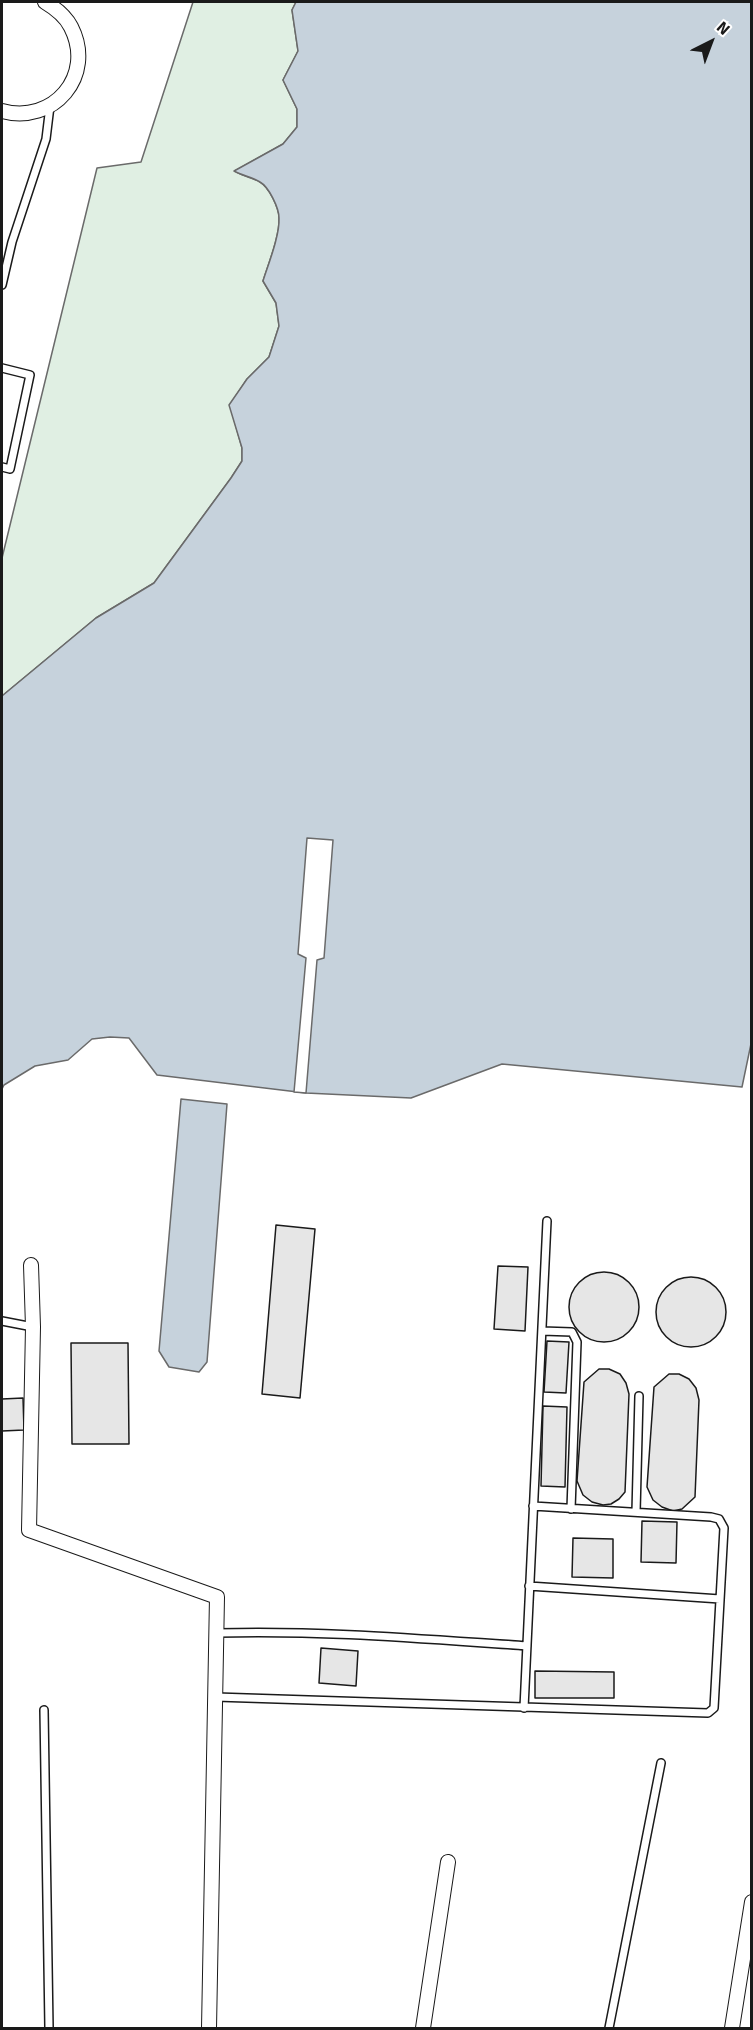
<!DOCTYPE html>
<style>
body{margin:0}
#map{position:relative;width:753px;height:2030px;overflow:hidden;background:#fff;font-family:Signika,sans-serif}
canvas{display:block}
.frame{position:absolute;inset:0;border:3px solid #1a1a1a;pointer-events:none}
.north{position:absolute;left:681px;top:12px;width:60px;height:60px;-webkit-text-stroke:4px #fff;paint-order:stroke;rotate:42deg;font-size:16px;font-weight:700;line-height:24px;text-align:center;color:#1a1a1a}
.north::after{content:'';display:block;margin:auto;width:21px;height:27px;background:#1a1a1a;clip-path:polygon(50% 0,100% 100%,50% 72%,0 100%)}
</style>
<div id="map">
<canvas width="753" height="2030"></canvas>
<div class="frame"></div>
<div class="north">N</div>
</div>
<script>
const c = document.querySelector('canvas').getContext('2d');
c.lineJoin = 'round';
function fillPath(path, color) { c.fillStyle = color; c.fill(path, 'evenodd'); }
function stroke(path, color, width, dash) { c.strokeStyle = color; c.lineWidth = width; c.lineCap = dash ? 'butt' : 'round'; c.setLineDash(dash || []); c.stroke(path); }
const green = new Path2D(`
 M193,2H296L292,10L298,51L283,80L297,109V127L283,144L235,171C243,177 252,177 260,182C269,187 279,208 279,218C280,235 268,265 263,281L276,303L279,326L269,357L247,379L230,405L242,448V461L231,478L154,583L96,618L2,696V558L97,168L141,162Z`);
fillPath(green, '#e0efe3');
stroke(green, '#6a6a6a', 1.5);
const water = new Path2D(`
 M296,2H751L752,1039L742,1087L502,1064L411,1098L306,1093L157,1075L129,1038L110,1037L92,1039L68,1060L35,1066L4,1085L2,1089V696L96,618L154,583L231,478L242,461V448L229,405L247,379L269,357L279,326L276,303L263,281C268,265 280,235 279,218C279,208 269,187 260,182C252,177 243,176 234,171L283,144L297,127V109L283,80L298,51L292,10Z
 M181,1099L227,1104L207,1362L199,1372L169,1367L159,1351Z`);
fillPath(water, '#c6d2dc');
stroke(water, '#6a6a6a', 1.5);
const pier = new Path2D(`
 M307,838L333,840L324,958L317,960L306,1093L294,1092L306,958L298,954Z`);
fillPath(pier, '#fff');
stroke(pier, '#6a6a6a', 1.5);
const building = new Path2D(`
 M276,1225L315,1229L300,1398L262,1394Z
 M498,1266L528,1267L525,1331L494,1329Z
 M569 1307a35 35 0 1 1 70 0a35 35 0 1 1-70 0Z
 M656 1312a35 35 0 1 1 70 0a35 35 0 1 1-70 0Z
 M547,1341L569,1342L566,1393L544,1392Z
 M71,1343H128L129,1444H72Z
 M599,1369H609L620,1374L626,1383L629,1394L625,1492L619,1499L611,1504L603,1505L592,1502L583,1495L577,1481L584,1382Z
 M669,1374H679L689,1379L696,1388L699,1400L695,1497L682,1509L673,1511L662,1507L653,1500L647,1487L654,1387Z
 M23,1398L24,1430L2,1431V1399Z
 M543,1406L567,1407L565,1487L541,1486Z
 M642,1521L677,1522L676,1563L641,1562Z
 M573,1538L613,1539V1578L572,1577Z
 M321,1648L358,1651L356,1686L319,1683Z
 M535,1671L614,1672V1698H535Z`);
fillPath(building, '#e6e6e6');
stroke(building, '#1a1a1a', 1.5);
const service = new Path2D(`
 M2,285L12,242L46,139L50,106
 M2,368L30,375L10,469L2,467
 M2,1321L33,1327
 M542,1331L572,1332L577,1342L571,1509
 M636,1512L639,1396
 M529,1586L720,1599
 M217,1633C320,1630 423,1639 527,1646
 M216,1697L708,1713L714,1708L724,1528L719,1519L711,1517L533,1506
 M524,1708L547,1221
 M44,1710L49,2028
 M609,2028L661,1763`);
const minor = new Path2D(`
 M2,111C53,125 96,76 71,27C65,15 55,8 45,2
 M31,1265L33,1327L29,1530L217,1597L209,2028
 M423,2028L448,1862
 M732,2028L752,1902`);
stroke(service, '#1a1a1a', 10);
stroke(minor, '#1a1a1a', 16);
stroke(service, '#fff', 7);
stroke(minor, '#fff', 14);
</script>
